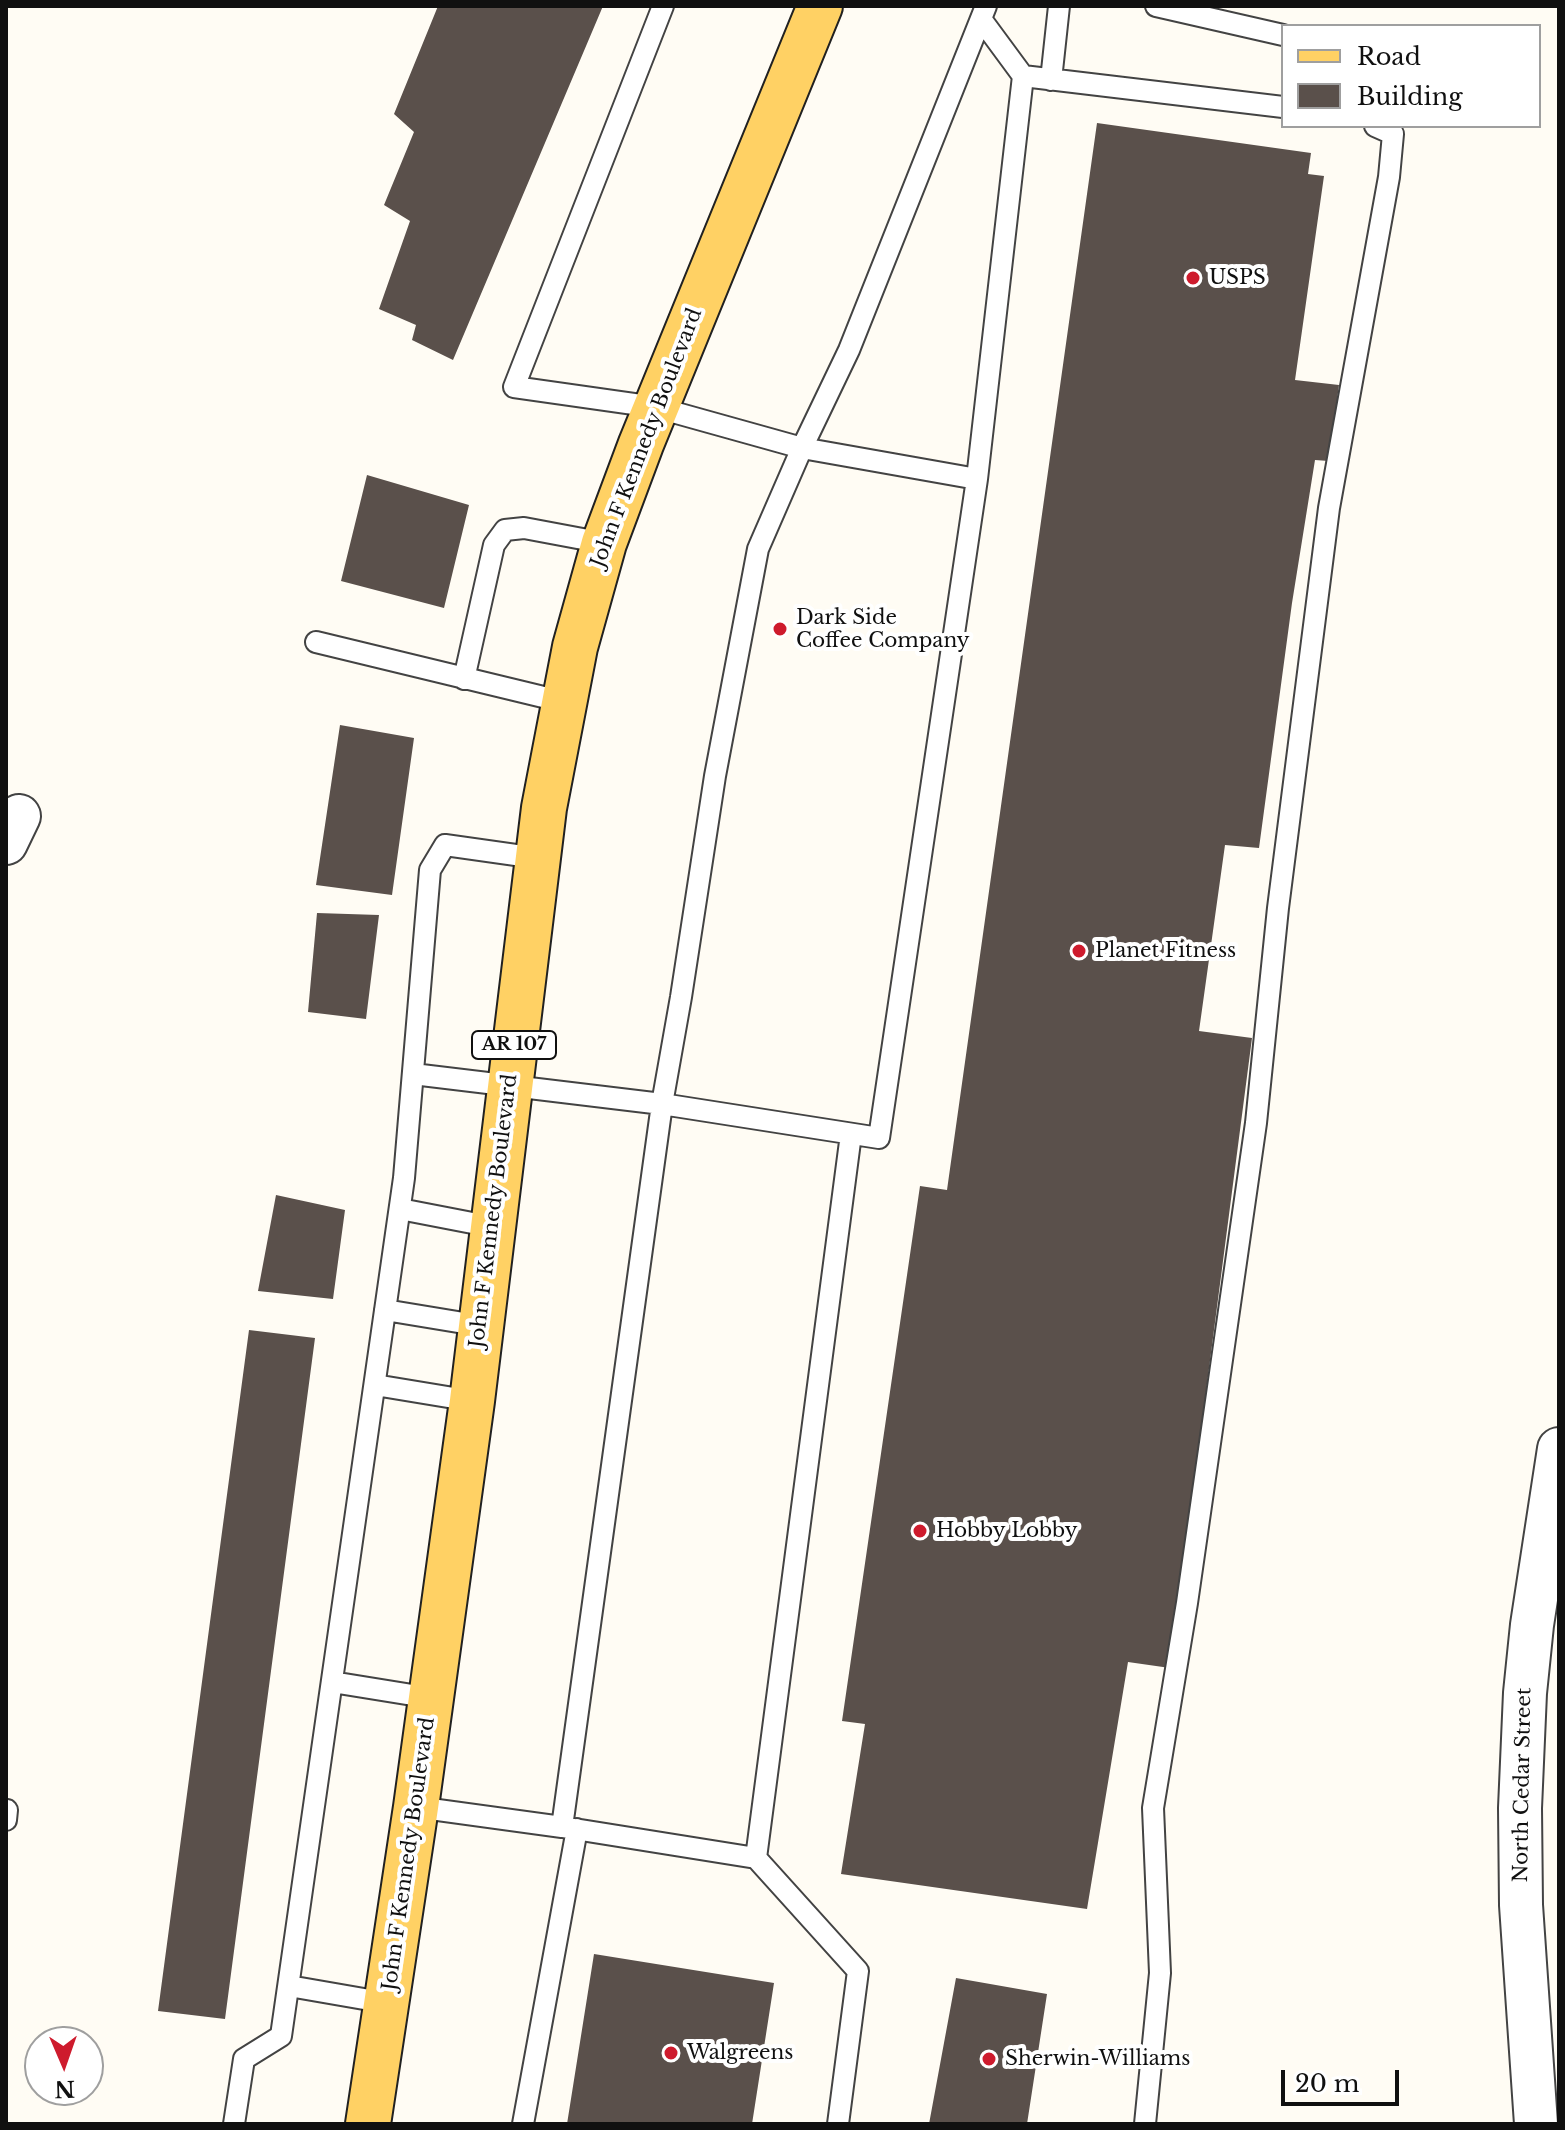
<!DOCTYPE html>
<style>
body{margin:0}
#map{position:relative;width:1565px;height:2130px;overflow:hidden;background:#fffcf4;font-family:"Libre Baskerville",serif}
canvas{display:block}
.frame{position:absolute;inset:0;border:8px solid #101010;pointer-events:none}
.legend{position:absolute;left:1281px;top:24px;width:260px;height:104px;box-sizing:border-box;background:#fff;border:2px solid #9f9f9f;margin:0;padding:10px 14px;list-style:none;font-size:24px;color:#101010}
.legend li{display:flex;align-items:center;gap:16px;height:40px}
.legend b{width:40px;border:2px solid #9f9f9f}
.north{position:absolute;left:24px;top:2026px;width:80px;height:80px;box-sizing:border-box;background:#fff;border:2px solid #9f9f9f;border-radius:50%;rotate:178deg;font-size:22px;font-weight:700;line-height:32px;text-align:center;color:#101010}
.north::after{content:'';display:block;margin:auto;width:28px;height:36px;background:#ce1b2d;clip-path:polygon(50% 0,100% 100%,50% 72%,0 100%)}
.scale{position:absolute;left:1281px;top:2070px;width:118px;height:36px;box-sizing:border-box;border:4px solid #101010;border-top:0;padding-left:10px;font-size:24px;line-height:28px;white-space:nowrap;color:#101010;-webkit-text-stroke:6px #fff;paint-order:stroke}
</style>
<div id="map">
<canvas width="1565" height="2130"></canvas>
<div class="frame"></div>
<ul class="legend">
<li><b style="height:10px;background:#ffd164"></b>Road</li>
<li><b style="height:22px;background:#5a504b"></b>Building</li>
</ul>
<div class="north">N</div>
<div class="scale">20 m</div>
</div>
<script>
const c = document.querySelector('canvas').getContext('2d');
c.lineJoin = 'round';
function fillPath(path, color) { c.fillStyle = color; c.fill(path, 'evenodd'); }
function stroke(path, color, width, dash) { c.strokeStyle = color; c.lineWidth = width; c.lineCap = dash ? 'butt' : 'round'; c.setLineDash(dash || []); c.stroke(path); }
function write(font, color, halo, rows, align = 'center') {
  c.font = font + ' "Libre Baskerville",serif'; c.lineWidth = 8; c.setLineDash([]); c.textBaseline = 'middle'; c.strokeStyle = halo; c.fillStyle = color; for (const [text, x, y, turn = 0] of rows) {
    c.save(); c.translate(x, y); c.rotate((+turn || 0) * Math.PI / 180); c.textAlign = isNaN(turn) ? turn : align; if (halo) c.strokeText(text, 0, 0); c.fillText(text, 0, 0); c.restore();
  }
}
fillPath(new Path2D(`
 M438,6H603L453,360L412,340L416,325L379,309L410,221L384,205L414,132L394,114Z
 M1097,123L1311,153L1308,174L1324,176L1295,380L1339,385L1329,461L1315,460L1292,603L1259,848L1225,845L1199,1031L1252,1038L1170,1668L1128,1662L1087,1909L841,1874L865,1724L842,1721L920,1186L947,1190Z
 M367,475L469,505L444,608L341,581Z
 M340,725L414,738L392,895L316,885Z
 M317,913L379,915L366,1019L308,1012Z
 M276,1195L345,1210L333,1299L258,1291Z
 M249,1330L315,1338L225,2019L158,2011Z
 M594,1954L774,1983L752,2124H567Z
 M956,1978L1047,1994L1027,2124H929Z`), '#5a504b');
const service = new Path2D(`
 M1156,6L1283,35
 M981,19L1023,76
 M1051,80L1059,6
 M977,479L1023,76L1283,107
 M316,642L564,702
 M464,679L494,545L505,530L524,528L604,543
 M413,1074L662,1104L879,1138L977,479L802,448L655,407L514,387L663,6
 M400,1209L493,1227
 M385,1310L482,1326
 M375,1385L472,1401
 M332,1682L431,1698
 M416,1807L562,1827L662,1104L681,997L715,776L758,549L802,448L849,350L986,6
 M6,1820L7,1810
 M562,1827L756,1858L851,1134
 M756,1858L858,1971L838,2124
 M289,1986L387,2003
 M234,2124L244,2059L281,2036L404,1178L430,870L445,845L537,858
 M523,2124L577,1829
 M1145,2124L1160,1973L1153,1808L1187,1603L1256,1123L1278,908L1329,508L1389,177L1393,134L1375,126`);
const minor = new Path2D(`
 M6,843L19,816
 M1536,2124L1521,1905L1520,1808L1525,1693L1532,1625L1559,1449`);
const primary = new Path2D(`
 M368,2124L416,1807L472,1401L544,808L575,647L604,543L641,444L820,6`);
stroke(service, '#434343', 24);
stroke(minor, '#434343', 46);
stroke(primary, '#212121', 48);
stroke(service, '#fff', 20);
stroke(minor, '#fff', 42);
stroke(primary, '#ffd164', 44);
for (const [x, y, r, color] of [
 [1193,278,8,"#ce1b2d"],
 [780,629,8,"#ce1b2d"],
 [1079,951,8,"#ce1b2d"],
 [920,1531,8,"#ce1b2d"],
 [671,2053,8,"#ce1b2d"],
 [989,2059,8,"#ce1b2d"]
]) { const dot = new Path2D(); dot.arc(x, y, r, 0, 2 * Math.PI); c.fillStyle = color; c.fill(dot); stroke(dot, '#fff', 3); }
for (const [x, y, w] of [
 [514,1045,84]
]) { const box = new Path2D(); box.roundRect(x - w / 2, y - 14, w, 28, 6); c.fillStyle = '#fff'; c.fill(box); stroke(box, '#101010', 2); }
write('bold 18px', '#101010', null, [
 ["AR 107",514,1045]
]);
write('20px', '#101010', '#fff', [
 ["USPS",1209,278],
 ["Dark Side",796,618],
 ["Coffee Company",796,641],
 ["Planet Fitness",1095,951],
 ["Hobby Lobby",936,1531],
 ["Walgreens",687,2053],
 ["Sherwin-Williams",1005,2059]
], 'left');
write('20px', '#101010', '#fff', [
 ["John F Kennedy Boulevard",647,438,-69],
 ["John F Kennedy Boulevard",494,1211,-83],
 ["North Cedar Street",1523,1785,-89],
 ["John F Kennedy Boulevard",409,1854,-82]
]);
</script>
